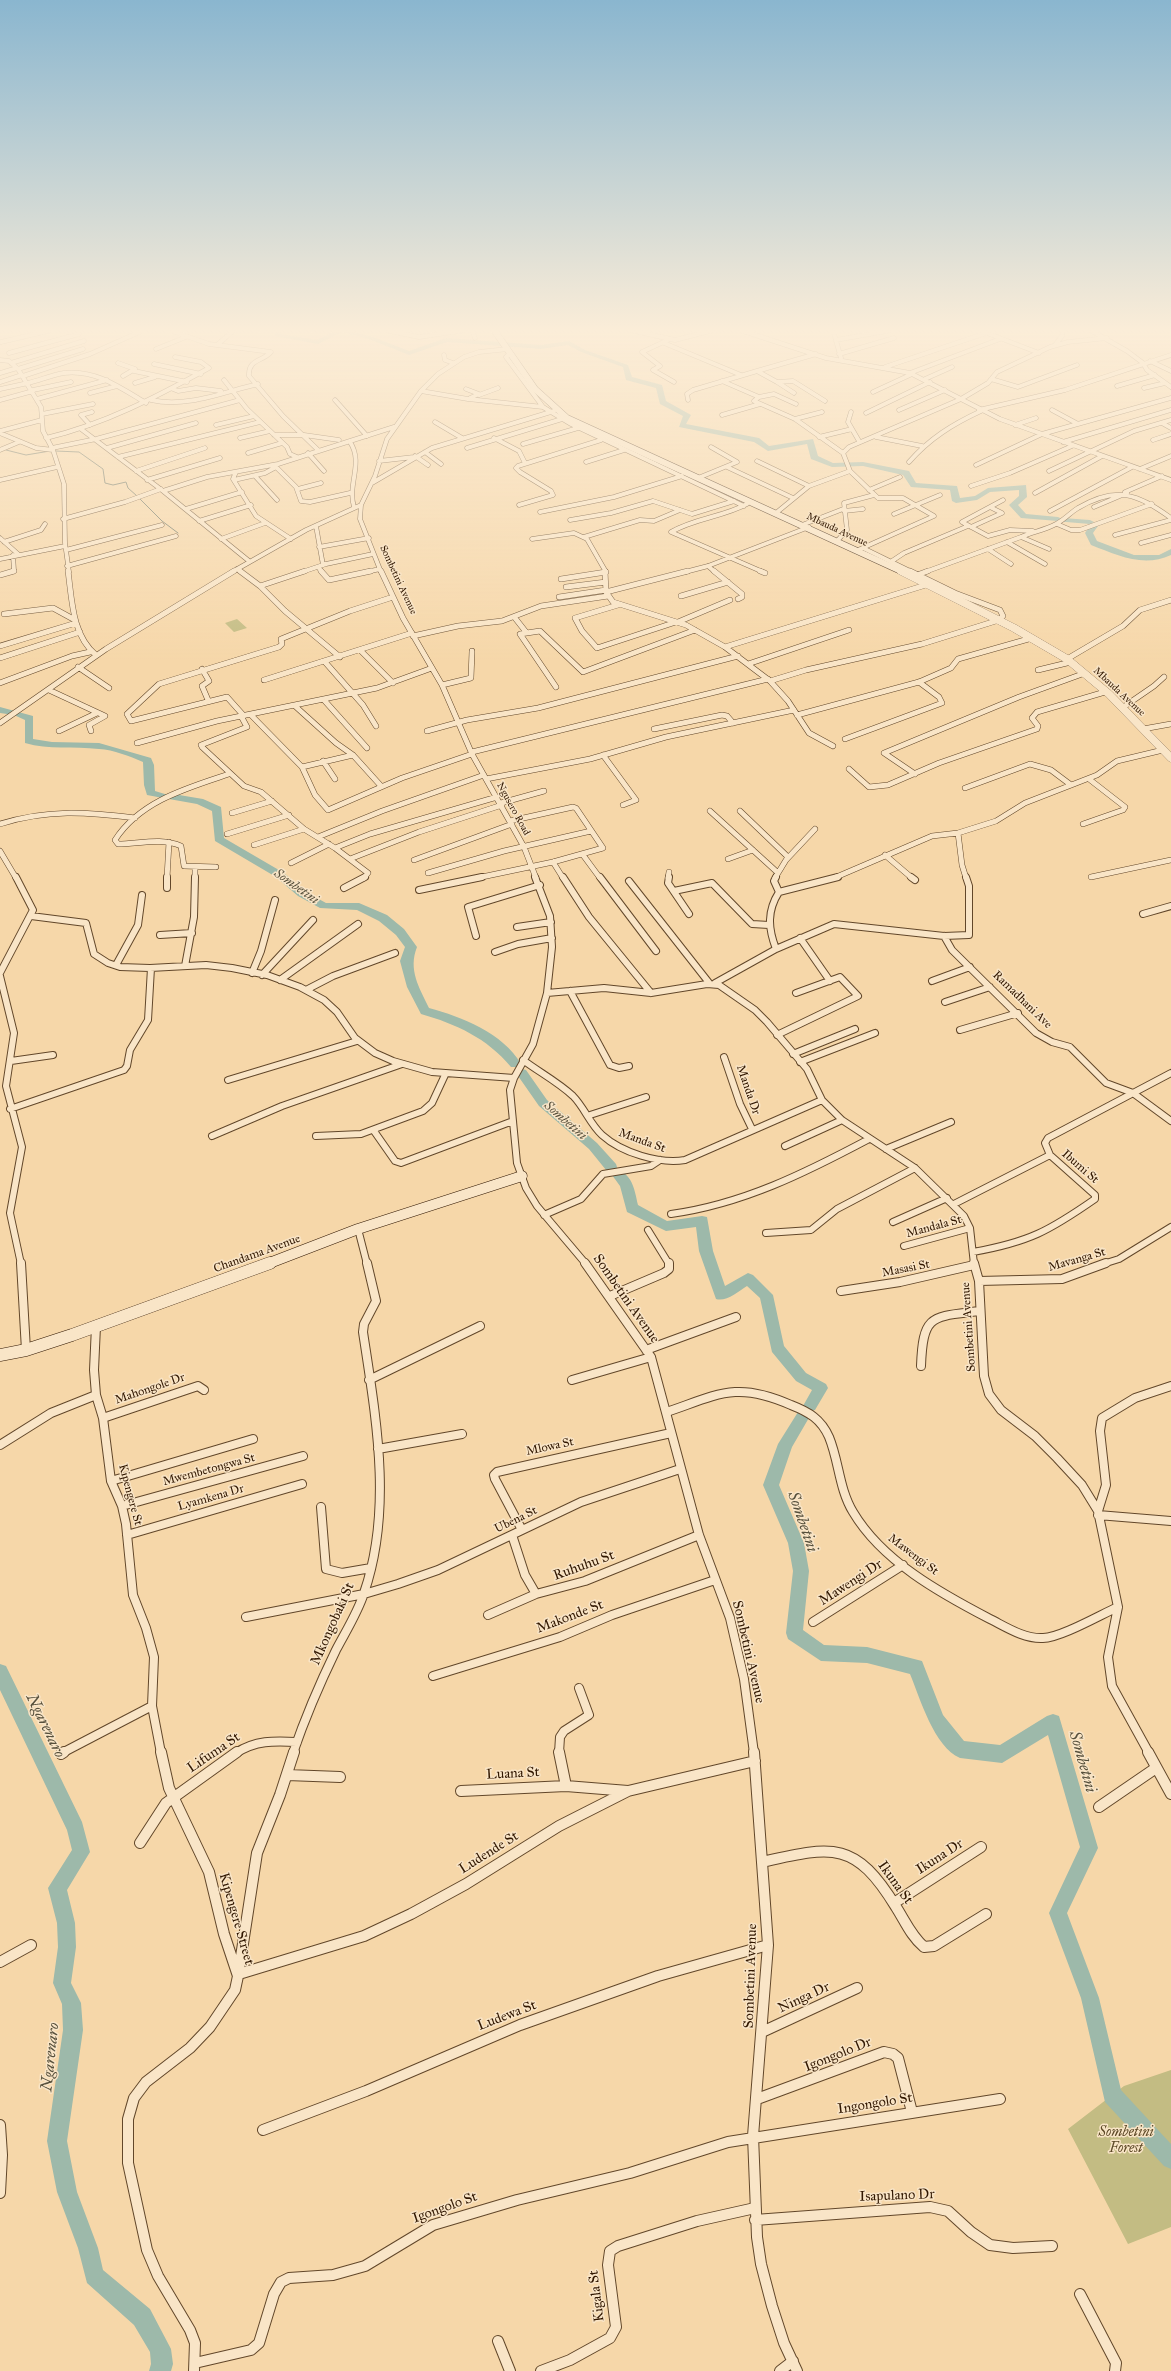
<!DOCTYPE html>
<style>
body{margin:0}
canvas{display:block;background:#f6d7a9}
</style>
<canvas width="1171" height="2371"></canvas>
<script>
const c = document.querySelector('canvas').getContext('2d');
c.lineJoin = 'round';
function fillPath(path, color) { c.fillStyle = color; c.fill(path, 'evenodd'); }
function stroke(path, color, width, dash) { c.strokeStyle = color; c.lineWidth = width; c.lineCap = dash ? 'butt' : 'round'; c.setLineDash(dash || []); c.stroke(path); }
function write(font, color, halo, rows, align = 'center') {
  c.font = font + ' "IM FELL Great Primer",serif'; c.lineWidth = 3; c.setLineDash([]); c.textBaseline = 'middle'; c.strokeStyle = halo; c.fillStyle = color; for (const [text, x, y, turn = 0] of rows) {
    c.save(); c.translate(x, y); c.rotate((+turn || 0) * Math.PI / 180); c.textAlign = isNaN(turn) ? turn : align; if (halo) c.strokeText(text, 0, 0); c.fillText(text, 0, 0); c.restore();
  }
}
fillPath(new Path2D(`
 M237,619L247,628L234,632L225,623Z
 M1171,2070V2227L1128,2244L1068,2129L1124,2086Z`), '#c3bc83');
stroke(new Path2D(`
 M6,450L26,455L50,451
 M55,451L79,452L103,469L105,483L113,485L126,482L128,488L137,496
 M140,499L162,521L178,533`), '#727866', 1);
fillPath(new Path2D(`
 M249,330H272C267,333 254,333 249,330Z
 M275,330H281V334L317,340L337,330H347L373,337L409,351L446,338L541,345L569,341L585,350L628,365L632,377L662,385L666,401L691,415L686,424L759,438L769,446L813,439L818,456L833,463L863,462L909,471L916,483L957,486L960,498L975,496L988,488L1026,485L1027,497L1018,505L1026,514L1058,517L1062,519L1058,521L1021,518L1009,505L1019,496V490L990,492L977,500L956,503L952,501L950,490L911,487L903,475L863,466L832,467L811,459L807,444L768,451L754,442L679,427L683,416L660,404L656,388L626,380L623,367L581,352L568,345L541,349L447,342L409,355L369,339L342,332L318,344L275,336Z
 M1063,518L1090,520L1094,522L1090,524L1066,522H1063Z
 M1091,524L1098,526L1093,533L1097,541L1134,555H1159L1171,549V555C1143,568 1117,555 1091,545L1085,533Z
 M0,707L33,716V739L52,742L99,743L151,758L154,765L155,791L168,795L163,798L147,795L144,785L143,762C129,756 114,750 99,749C73,746 49,750 25,743V720L14,715L0,713Z
 M173,794L203,799L221,807L224,838L284,873L306,892L326,903H359L387,915L404,929L417,947C408,970 419,987 429,1008C462,1017 503,1033 521,1064L519,1067H511C487,1038 456,1024 421,1014L407,987L400,961L405,947L396,935L379,921L357,910L320,908L298,896L276,877L215,841L212,811L197,804L169,799L168,797Z
 M522,1069L526,1070L547,1100L597,1143L616,1164L617,1167L616,1170H606L589,1149L539,1106L516,1073Z
 M618,1170C633,1175 635,1192 638,1205L667,1221L702,1216L707,1217L713,1251L725,1286L748,1273L753,1275L773,1295L784,1346L806,1373L826,1384L828,1388L815,1410L808,1412L810,1416L792,1447L779,1485L804,1543L809,1571L803,1630L824,1645L867,1647L922,1661L943,1715L964,1741L1000,1745L1047,1716L1053,1714L1059,1716L1098,1848L1067,1913L1099,1998L1121,2090L1171,2144V2169L1164,2166L1105,2102L1081,1998L1049,1913L1080,1847L1048,1735L1002,1763L960,1758C934,1747 920,1698 910,1674L867,1663L821,1661L788,1639L786,1633L793,1571L788,1543L763,1485L778,1444L798,1412L805,1410L803,1406L812,1390L796,1381L772,1352L760,1298L747,1286C738,1292 726,1302 716,1299L699,1251L696,1227L666,1231L627,1212L620,1186L612,1175Z
 M0,1664L6,1666L82,1822L90,1852L67,1890L75,1923L76,1947L71,1983L81,2003L83,2030L67,2141L77,2192L98,2248L103,2270L150,2309L171,2349L173,2364L171,2371H149L151,2364L150,2352L134,2325L87,2283L78,2248L57,2192L47,2141L63,2030L62,2004L53,1983L58,1947L57,1923L48,1888L72,1850L67,1830L0,1690Z`), '#9db9aa');
const streetFar4 = new Path2D(`
 M169,330L209,344L271,352C262,362 248,359 249,376L283,416L318,450
 M310,330H312
 M385,330L419,337L466,330
 M472,330L475,338
 M630,330L675,340L714,330
 M740,330L826,358L910,373L1000,419L1171,480
 M833,330L841,358
 M979,330L1039,353
 M1090,330L1127,351L1143,363L1147,370L1171,387
 M670,339L642,352L660,366L653,370L674,382
 M836,340L892,330
 M1,342L52,330
 M664,343L741,375
 M217,345L233,331
 M1055,345L1062,336L1063,330
 M156,349L186,337
 M9,353L79,334
 M510,353L506,357L543,407L571,424L744,506
 M839,354L894,338
 M444,355L445,360L453,363
 M0,360L9,361L18,369L41,407L43,431L53,450L64,484L65,543L69,572
 M1150,361L1171,371
 M11,363L84,341
 M118,363L135,369L123,376
 M154,364L201,374
 M885,367L986,333
 M18,369L83,349
 M134,371L187,382
 M757,371L816,354
 M0,373L17,368
 M910,373L1000,339
 M23,376L90,354L144,330
 M925,379L952,367
 M991,379L1018,387L1077,365
 M224,380L247,409L287,447L290,454L297,457
 M722,381L759,397L754,401L795,419L843,453
 M0,382L22,375
 M777,382L794,393
 M28,383C40,380 52,375 64,373C95,369 121,388 146,403
 M135,383L155,377
 M1117,386L1155,375
 M1144,388L1165,383
 M0,389L28,383
 M173,389L178,391L196,388L221,391
 M466,389L479,394L470,398
 M33,390L71,382
 M421,391L468,399L543,407
 M873,392L912,374
 M90,393L117,386
 M479,395L498,388
 M759,397L774,394L796,404
 M37,399L107,380
 M0,400L33,391
 M151,400C187,408 223,392 258,384
 M335,400L367,436
 M688,400L687,394L693,390L757,371L777,382L793,381L825,401
 M899,410L945,390
 M979,410L1065,390L1171,355
 M1052,410L1078,424
 M851,412L848,422L859,441
 M866,413L930,382
 M42,414L93,404
 M722,415L760,404
 M795,419L822,412
 M435,422L462,438
 M1162,423L1171,428
 M90,425L81,415L92,412
 M216,425L254,416
 M1015,425L1036,418
 M81,429L163,491L249,561
 M0,431L42,420
 M0,433L36,448L53,450
 M274,435H304L339,440
 M819,437L852,429
 M876,437L922,446
 M46,438C105,424 156,397 209,368L201,362L175,357
 M240,438L270,431
 M494,438L519,451L525,463
 M1153,440L1171,434
 M350,442C364,463 347,484 354,507
 M1063,442L1171,410
 M523,444L578,428
 M52,448L96,439L240,400
 M107,448L196,423
 M467,448L562,419
 M0,450L19,442
 M425,452L441,464
 M248,453L282,443
 M308,453L324,471
 M415,456L428,465
 M118,457L260,422
 M379,461L414,457
 M757,461L809,486
 M586,462L624,450
 M909,462C930,438 953,424 981,411
 M274,465L296,487L301,501L310,502L350,493
 M976,465L1042,434L1171,398
 M727,467L793,498
 M1140,469L1171,456
 M136,471L205,448
 M1049,471L1134,431L1171,420
 M236,472L233,479L256,516L291,539
 M255,476L277,500
 M698,478L737,462L711,447
 M0,480L57,467
 M147,480L220,458
 M234,480L265,473L276,467
 M372,483L432,448L554,411
 M971,486L1010,473L1072,446
 M298,489L321,483
 M869,490L900,477
 M163,491L207,477L278,464L394,427
 M1125,492L1162,476
 M1035,493L1102,456
 M1003,500L962,522L988,536L1010,530L1033,531
 M747,504C723,517 695,518 671,532L763,572
 M519,505L553,495L551,491L520,472L516,468L518,466L601,440
 M1094,507L1127,493
 M186,509L242,492
 M844,511L863,509
 M1050,511L1132,467
 M540,512L614,497L682,476
 M776,513L809,486L850,471
 M894,514L940,495
 M63,519L125,502L161,489
 M570,520L611,513L653,501L692,514L734,501
 M199,521L251,505
 M1057,524L1071,530H1080L1152,504
 M802,525L843,509
 M316,526L323,565
 M971,527L1002,513L990,507
 M1115,535L1171,520
 M584,537L640,520L654,521L680,510
 M0,538L18,554
 M221,539L265,523
 M532,539L574,533L587,539L606,572
 M837,541L847,530L844,503L874,495
 M4,542L41,530L45,524
 M1007,542L1045,564
 M1141,543L1171,535
 M319,547L369,538
 M863,548L912,572
 M988,549L1011,564
 M1049,549L1021,537C1032,532 1045,530 1056,524C1064,520 1070,513 1078,508C1117,485 1137,494 1171,518
 M66,550L162,525
 M858,550L934,516L903,498H878L850,471L843,453L849,447L961,399L988,383L997,372L1050,347L1068,342L1107,338
 M0,559L65,546
 M892,561L904,553L968,526
 M67,566L176,536
 M708,566L715,572
 M318,567L322,572
 M237,569L241,572
 M11,572L14,571L13,555
 M232,572L306,530L361,505
 M302,572L326,564L373,554
 M366,572L380,569
 M381,572L360,519L361,505L375,476L387,439L421,391L438,374L464,357L479,352L508,349
 M685,572L708,566L809,527
 M925,572L1021,537`);
const streetFar3 = new Path2D(`
 M68,571C72,600 72,635 96,655
 M240,571L260,586L285,611L340,657
 M321,571L329,580L371,571
 M381,571L403,618L442,685L472,754L524,847L536,878
 M605,571L606,592L613,602L686,625L725,647L770,681L788,701L809,733L833,746
 M714,571L742,594V597L738,599
 M760,571L765,573
 M0,575L14,571
 M917,575L928,571
 M561,579L606,572
 M260,586L305,571
 M566,587L606,582
 M606,592L688,571
 M681,596L728,582
 M559,597L606,590
 M618,605L575,618L582,631L597,648L676,622
 M4,614L53,608L75,620
 M515,618L526,632
 M678,622L730,600
 M413,636L458,626L502,621L541,606L608,596
 M0,646L76,623
 M725,647L929,584
 M360,650L393,683
 M0,658L80,632
 M1067,659L1123,626L1140,610L1171,600
 M325,662L363,705L376,726
 M748,664L849,630
 M78,667L109,688
 M202,669L209,681L202,686L208,700
 M1038,670L1071,662
 M264,680L412,633
 M770,681L806,670L922,644L999,620L1003,616L1000,610L955,593L910,571
 M0,683L72,656L90,652
 M442,685L471,678L472,651
 M556,687L520,634L540,631L583,672L695,630
 M49,690L105,716L89,725L91,731
 M324,700L367,748
 M295,706L336,743L353,755L381,786
 M1122,708L1154,686L1164,677
 M251,715L302,767L315,795L328,810L402,778L472,754
 M797,715L919,682L951,668L958,659L1032,638
 M241,716L247,727L201,745L202,747L244,786L261,792L304,829L335,848L368,873L364,878
 M244,716L227,697L131,721L127,714L159,684L279,647L282,644L281,639L350,611L393,597
 M0,723L106,649L234,571
 M654,729L722,715L727,716L733,723
 M1143,729L1171,724
 M59,731L97,713
 M427,731L467,720L538,708L738,656
 M845,739L942,703L939,697L919,682
 M137,743L217,721L377,688L432,668
 M472,752L768,679
 M603,755L636,800L623,805
 M323,761L335,779
 M302,767L353,755
 M849,769L869,787L888,785L939,763L1037,729L1038,726L1032,718L1037,712L1105,692
 M915,774L884,753L1019,697L1085,673
 M486,779L590,759L666,737L794,710
 M965,788L1030,764L1051,770L1071,785
 M501,803L544,791
 M710,811L777,872
 M740,811L788,857
 M232,813L272,801
 M0,824C48,809 86,812 135,818
 M1083,824L1123,810L1125,807L1089,779
 M958,833L962,865L966,878
 M227,834L289,815
 M318,837L382,811L484,775
 M254,845L304,829
 M335,848L370,834L497,797
 M0,851L16,878
 M583,855L600,878
 M885,855L912,878
 M350,859L419,832L502,805
 M728,859L753,850
 M414,860L512,824
 M553,862L563,878
 M291,863L329,844
 M216,867L184,866L181,846C161,837 139,844 118,844L115,840C140,801 187,788 229,774
 M428,873L504,851L591,831
 M1091,877L1171,860
 M167,878L169,842
 M195,878V868
 M477,878L553,862L603,848L576,808L573,807L510,821
 M668,878L669,872
 M775,878L786,860L815,829
 M834,878L932,836L958,833L996,821L1025,803L1097,775L1117,761L1163,750`);
const streetFar2 = new Path2D(`
 M535,877L550,916L552,947L547,993L533,1044L514,1078L510,1090L517,1163L526,1188L537,1206L586,1264
 M563,877L589,917L651,993
 M600,877L656,951
 M669,877L668,883L689,914
 M776,877L774,881L779,892
 M911,877L915,880
 M629,881L710,984
 M167,888V877
 M344,888L365,877
 M419,890L482,877
 M674,891L712,883L752,924L769,925
 M1143,914L1171,906
 M31,916L86,923L94,954L108,963L120,967L150,968L206,965L232,968L267,975L300,987L324,1000L337,1012L355,1038L375,1053L393,1061L432,1072L514,1078
 M517,927L551,922
 M160,935L192,933
 M476,936L468,907L540,885
 M944,936L952,950L1036,1033L1052,1042L1070,1047L1106,1083L1133,1093L1171,1121
 M800,938L830,981
 M776,949C768,928 767,911 779,892L838,877
 M495,952L518,944L552,938
 M116,965L138,925L142,895
 M185,966L194,917L195,877
 M0,973L33,910L16,877
 M252,973L261,951L275,900
 M262,975L313,920
 M0,976L14,1033L6,1086L22,1147L10,1213L21,1264
 M280,980L358,924
 M932,981L970,967
 M715,983L776,949L834,924L944,936L969,935V886L966,877
 M306,990L333,976L395,953
 M570,991L610,1065L619,1068L629,1066
 M547,993L604,988L651,993L707,984L719,985L755,1010L767,1022L807,1069L822,1100L842,1120L915,1168L964,1216L970,1228L974,1264
 M945,1002L990,987
 M960,1030L1018,1013
 M777,1035L858,996L840,977L796,993
 M793,1054L855,1029
 M724,1057L740,1104L752,1129
 M523,1060C539,1072 558,1082 573,1096C584,1107 590,1124 602,1135C622,1153 659,1164 685,1160L822,1100
 M11,1061L53,1055
 M800,1062L875,1033
 M228,1080L357,1041
 M10,1109L124,1070L127,1066L130,1050L148,1020L151,968
 M590,1115L646,1097
 M374,1131L395,1161L401,1163L513,1121
 M212,1136L282,1106L402,1064
 M316,1136L361,1134L423,1111L432,1103L445,1075
 M785,1146L842,1120
 M886,1149L951,1122
 M954,1204L1050,1155
 M671,1214C743,1204 805,1173 869,1139
 M544,1215L581,1199L603,1174L651,1166L660,1160
 M893,1222L947,1198
 M358,1229L367,1264
 M648,1230L669,1264
 M766,1233L811,1230L837,1209L915,1168
 M904,1246L970,1228
 M973,1252C1029,1242 1049,1231 1095,1199V1195L1050,1155L1045,1143L1048,1138L1171,1073
 M1103,1264L1119,1259L1171,1227`);
const streetFar1 = new Path2D(`
 M21,1263L26,1350
 M585,1263L651,1357L699,1535L730,1618L744,1679L754,1753
 M974,1263L979,1281L984,1376L989,1394L1001,1410L1035,1436L1057,1458L1082,1485L1098,1511L1118,1607L1108,1657L1112,1686L1149,1753
 M979,1281L1062,1279L1106,1263
 M841,1291L900,1282L974,1265
 M610,1296L664,1273L669,1269V1263
 M96,1326L94,1370L96,1395L103,1418L111,1481L122,1506L126,1524L133,1595L146,1628L154,1657L152,1706L161,1753
 M646,1350L736,1317
 M921,1366C923,1313 932,1317 980,1311
 M369,1380L480,1326
 M572,1380L651,1357
 M667,1412C719,1394 737,1381 791,1405C809,1412 821,1419 829,1437C839,1461 839,1489 853,1512C882,1561 940,1593 990,1619C1006,1627 1024,1639 1043,1638C1060,1638 1100,1615 1118,1607
 M103,1418L198,1386L204,1390
 M0,1445L51,1413L96,1395
 M378,1449L462,1434
 M111,1481L253,1439
 M122,1506L303,1456
 M321,1507L326,1569L342,1573L371,1568
 M1098,1511L1106,1485L1100,1431L1102,1418L1135,1398L1171,1386
 M1098,1515L1171,1521
 M522,1530L495,1479L494,1475L497,1472L671,1433
 M127,1535L302,1484
 M512,1535L525,1575L536,1594L585,1581L699,1535
 M488,1615L536,1594
 M246,1617L364,1594L398,1584L438,1570L581,1502L680,1469
 M813,1622L903,1565
 M433,1676L560,1637L612,1615L715,1580
 M62,1753L152,1706
 M236,1753C256,1740 274,1741 297,1742
 M293,1753C305,1718 320,1683 336,1650C346,1631 358,1612 364,1593C393,1509 376,1418 363,1332L364,1324L376,1301L367,1263
 M559,1753L560,1737L564,1731L589,1715L579,1688`);
const street = new Path2D(`
 M161,1752L169,1788L209,1872L224,1934L238,1976L235,1990L210,2027L190,2048L146,2082L134,2098L128,2119V2163L147,2250L158,2276L190,2330L195,2343L194,2371
 M559,1752L566,1786
 M754,1752L768,1945L753,2136L757,2237L761,2264L772,2306L784,2343L797,2371
 M1148,1752L1171,1794
 M61,1754L64,1752
 M287,1775L340,1777
 M461,1791L566,1786L628,1791
 M1099,1807L1156,1768
 M140,1843L166,1803L237,1752
 M762,1862C833,1846 855,1840 896,1907C905,1921 911,1936 924,1947L934,1946L986,1914
 M894,1903L981,1847
 M0,1962L31,1945
 M239,1974L364,1936L411,1914L466,1884L559,1826L628,1791L755,1761
 M238,1976L257,1853L280,1795L294,1752
 M762,2032L857,1988
 M757,2099L884,2052L893,2054L898,2058L912,2112
 M0,2125L2,2155L0,2193
 M263,2130L366,2091L520,2025L658,1976L768,1945
 M755,2220L930,2207L948,2211L971,2232L990,2245L1013,2248L1052,2246
 M1080,2294L1116,2363L1115,2371
 M498,2341L510,2371
 M195,2363L251,2350L259,2343L274,2294L281,2282L289,2278L333,2275L365,2266L433,2225L517,2200L630,2173L728,2142L1000,2099
 M541,2371L570,2360L610,2338L616,2327L608,2265L610,2251L618,2246L697,2221L755,2208
 M780,2371L793,2361`);
const secondaryFar3 = new Path2D(`
 M494,330L535,389L567,418L903,572`);
const secondaryFar2 = new Path2D(`
 M901,571L1014,628L1067,659L1109,694L1171,758`);
const secondaryFar1 = new Path2D(`
 M267,1264L358,1229L522,1176`);
const secondary = new Path2D(`
 M0,1355L26,1350L72,1335L270,1263`);
stroke(streetFar4, '#62472a', 5);
stroke(streetFar3, '#62472a', 6);
stroke(streetFar2, '#62472a', 8);
stroke(streetFar1, '#62472a', 10);
stroke(street, '#62472a', 12);
stroke(secondaryFar3, '#311700', 7);
stroke(secondaryFar2, '#311700', 8);
stroke(secondaryFar1, '#311700', 11);
stroke(secondary, '#311700', 13);
stroke(streetFar4, '#f9e5c7', 4);
stroke(streetFar3, '#f9e5c7', 5);
stroke(streetFar2, '#f9e5c7', 6);
stroke(streetFar1, '#f9e5c7', 8);
stroke(street, '#f9e5c7', 10);
stroke(secondaryFar3, '#f9e5c7', 6);
stroke(secondaryFar2, '#f9e5c7', 8);
stroke(secondaryFar1, '#f9e5c7', 10);
stroke(secondary, '#f9e5c7', 12);
const sky = c.createLinearGradient(0, 0, 0, 662);
sky.addColorStop(0, '#8ab6cf');
sky.addColorStop(0.5, '#fbedd8');
sky.addColorStop(1, '#fbedd800');
c.fillStyle = sky;
c.fillRect(0, 0, 1171, 662);
write('10px', '#311700', '#f9e5c7', [
 ["Mbauda Avenue",837,530,25],
 ["Sombetini Avenue",398,580,65],
 ["Mbauda Avenue",1119,692,43],
 ["Ngusero Road",513,809,61]
]);
write('12px', '#311700', '#f9e5c7', [
 ["Ramadhani Ave",1022,1000,44],
 ["Manda Dr",748,1090,71],
 ["Manda St",642,1141,20],
 ["Ibumi St",1080,1167,41],
 ["Mandala St",934,1227,-15],
 ["Chandama Avenue",257,1254,-20],
 ["Mavanga St",1077,1260,-16],
 ["Masasi St",906,1269,-11],
 ["Sombetini Avenue",969,1327,-94],
 ["Mahongole Dr",150,1389,-19],
 ["Mlowa St",550,1447,-12],
 ["Mwembetongwa St",209,1470,-15],
 ["Kipengere St",130,1495,75],
 ["Lyamkena Dr",211,1498,-16],
 ["Ubena St",516,1520,-26],
 ["Mawengi St",913,1555,37]
]);
write('italic 13px', '#57503c', '#f9e5c7', [
 ["Sombetini",296,887,35],
 ["Sombetini",565,1121,41]
]);
write('14px', '#311700', '#f9e5c7', [
 ["Sombetini Avenue",626,1299,55],
 ["Ruhuhu St",584,1566,-20],
 ["Mawengi Dr",851,1583,-33],
 ["Makonde St",570,1617,-21],
 ["Mkongobaki St",333,1624,-66],
 ["Sombetini Avenue",748,1652,77],
 ["Lifuma St",214,1753,-34],
 ["Luana St",513,1774,-3],
 ["Ludende St",489,1853,-32],
 ["Ikuna Dr",940,1857,-33],
 ["Ikuna St",895,1883,54],
 ["Kipengere Street",236,1919,74],
 ["Sombetini Avenue",751,1976,-88],
 ["Ninga Dr",804,1998,-25],
 ["Ludewa St",507,2016,-21],
 ["Igongolo Dr",838,2055,-22],
 ["Ingongolo St",875,2104,-9],
 ["Isapulano Dr",897,2196,-2],
 ["Igongolo St",445,2208,-20],
 ["Kigala St",597,2296,-97]
]);
write('italic 14px', '#5d4927', '#f9e5c7', [
 ["Sombetini",1126,2133],
 ["Forest",1126,2149]
]);
write('italic 16px', '#57503c', '#f9e5c7', [
 ["Sombetini",802,1522,71],
 ["Ngarenaro",45,1726,64],
 ["Sombetini",1082,1762,74],
 ["Ngarenaro",51,2057,-84]
]);
</script>
